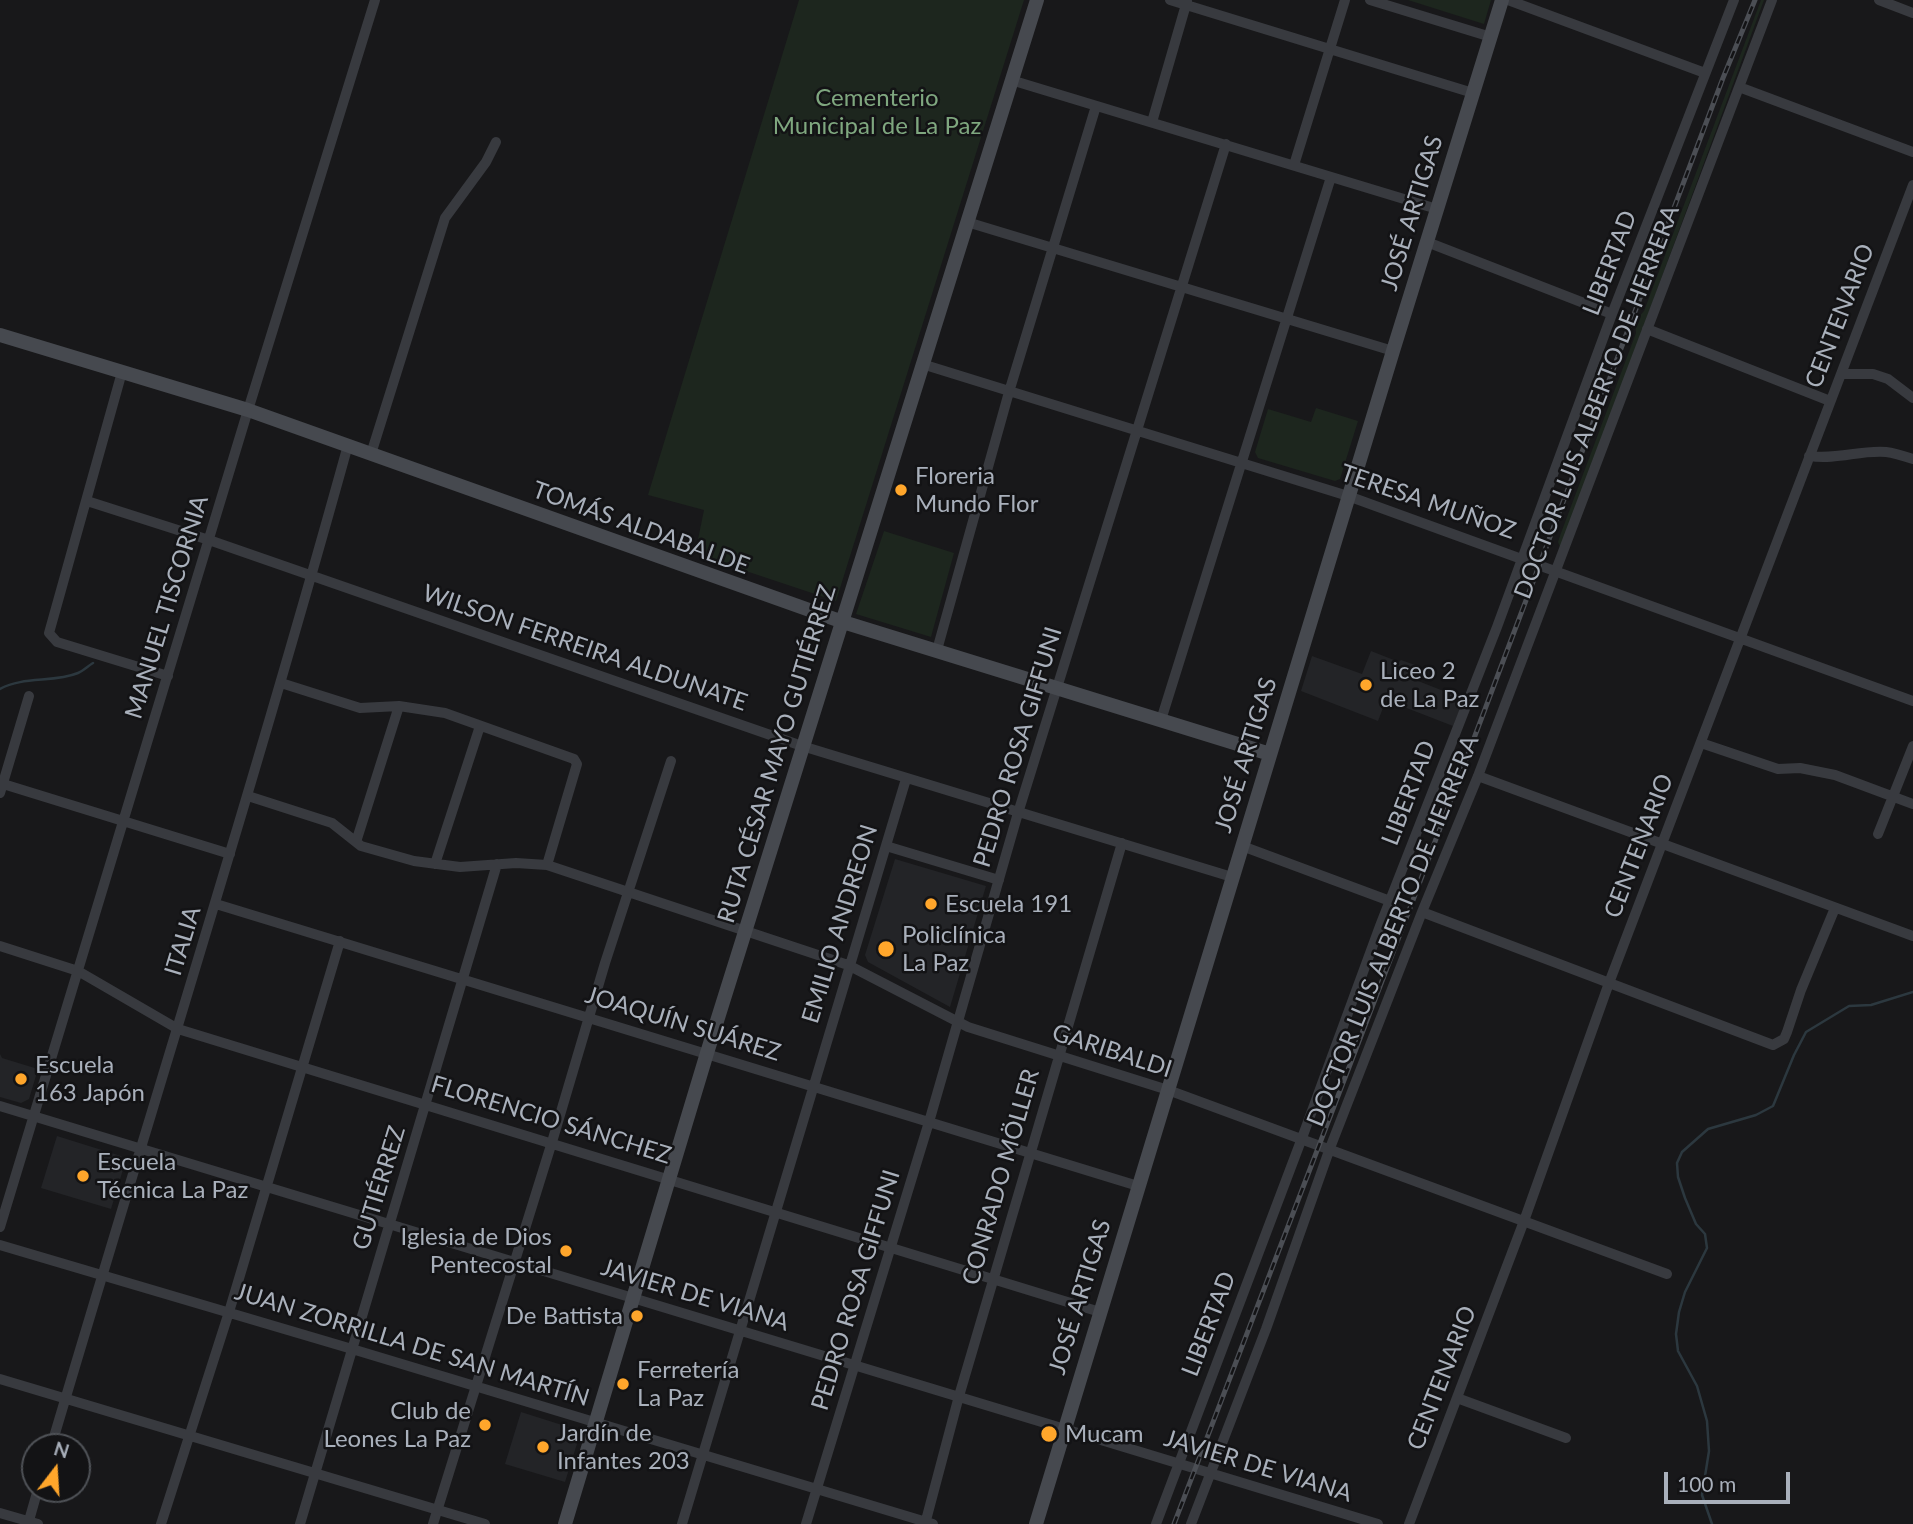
<!DOCTYPE html>
<meta charset="utf-8">
<style>
body{margin:0}
#map{position:relative;width:1913px;height:1524px;overflow:hidden;background:#18181a;font-family:Lato,sans-serif}
canvas{display:block}
.north{position:absolute;left:21px;top:1433px;width:70px;height:70px;box-sizing:border-box;background:#131315;border:2px solid #4f5257;border-radius:50%;rotate:17deg;font-size:19px;font-weight:700;line-height:28px;text-align:center;color:#a9b0bb}
.north::after{content:'';display:block;margin:auto;width:24px;height:32px;background:#ffa62b;clip-path:polygon(50% 0,100% 100%,50% 72%,0 100%)}
.scale{position:absolute;left:1664px;top:1472px;width:126px;height:32px;box-sizing:border-box;border:4px solid #a9b0bb;border-top:0;padding-left:9px;font-size:21px;line-height:24px;white-space:nowrap;color:#a9b0bb;-webkit-text-stroke:5px #131315;paint-order:stroke}
</style>
<div id="map">
<canvas width="1913" height="1524"></canvas>
<div class="north">N</div>
<div class="scale">100 m</div>
</div>
<script>
const c = document.querySelector('canvas').getContext('2d');
c.lineJoin = 'round';
function fillPath(path, color) { c.fillStyle = color; c.fill(path, 'evenodd'); }
function stroke(path, color, width, dash) { c.strokeStyle = color; c.lineWidth = width; c.lineCap = dash ? 'butt' : 'round'; c.setLineDash(dash || []); c.stroke(path); }
function write(font, color, halo, rows, align = 'center') {
  c.font = font + ' Lato,sans-serif'; c.lineWidth = 5; c.setLineDash([]); c.textBaseline = 'middle'; c.strokeStyle = halo; c.fillStyle = color; for (const [text, x, y, turn = 0] of rows) {
    c.save(); c.translate(x, y); c.rotate((+turn || 0) * Math.PI / 180); c.textAlign = isNaN(turn) ? turn : align; if (halo) c.strokeText(text, 0, 0); c.fillText(text, 0, 0); c.restore();
  }
}
fillPath(new Path2D(`
 M1371,651L1399,662L1401,660L1418,666L1413,679L1464,699L1453,726L1386,700L1378,721L1301,691L1312,656L1362,674Z
 M895,859L986,886L950,1007L868,962L865,955Z
 M0,1054L2,1058L38,1069L29,1099L21,1103L0,1097Z
 M57,1136L121,1156L125,1163L111,1209L41,1188Z
 M521,1412L581,1431L565,1482L505,1464Z`), '#232427');
fillPath(new Path2D(`
 M799,0H1024L836,601L695,554L704,510L648,495Z
 M1408,0H1491L1484,24Z
 M1761,0H1764L1563,545L1560,547L1558,542L1561,533L1636,333L1635,321L1644,311Z
 M1316,408L1358,421L1340,479L1335,481L1258,458L1255,452L1268,409L1311,422Z
 M884,531L954,553L931,637L856,614Z`), '#1d261e');
stroke(new Path2D(`
 M0,689C23,676 54,683 78,673C83,671 88,666 93,663
 M1712,1524L1702,1495L1709,1451L1707,1421L1697,1386L1678,1351L1676,1334L1679,1312L1685,1292L1707,1248L1705,1234L1696,1224L1685,1198L1678,1177L1677,1163L1682,1152L1708,1129L1756,1115L1773,1106L1794,1055L1806,1032L1849,1006L1871,1005L1913,992`), '#2c383f', 2.5);
stroke(new Path2D(`
 M1170,0L1473,93
 M1370,0L1491,37
 M1508,0L1705,73
 M1879,0L1913,13
 M1011,80L1437,209
 M1739,87L1913,152
 M1152,122L1187,1
 M1294,165L1345,0
 M967,222L1393,351
 M1427,242L1612,314
 M1647,329L1830,401
 M922,364L1348,496L1913,701
 M122,372L49,633L57,642L168,676
 M1841,374H1873L1888,379L1913,398
 M371,454L445,218L486,162L496,142
 M1809,456C1838,460 1859,450 1886,452C1895,453 1904,456 1913,459
 M87,501L209,540L802,746L1232,877
 M937,650L1009,392L1096,106
 M281,683L360,708L399,706L445,713L574,759L577,764L547,865
 M1161,720L1331,177
 M1701,743L1778,769L1800,768L1835,775L1913,804
 M1478,776L1913,936
 M0,783L230,854
 M0,793L29,696
 M248,796L332,823L361,846L414,861L460,867L516,863L547,865L848,965L968,1027L1168,1090L1667,1274
 M1878,834L1913,746
 M356,842L399,706
 M886,846L999,880
 M1242,846L1390,901
 M435,864L480,726
 M216,904L1138,1186
 M1422,912L1773,1045L1784,1039L1787,1032L1801,990L1835,908
 M0,946L78,971L178,1029L1100,1312
 M0,1106L1378,1524
 M0,1227L248,410L375,0
 M0,1245L352,1349L933,1524
 M0,1379L485,1524
 M1457,1398L1566,1438
 M51,1447C150,1113 255,781 348,445
 M0,1513L38,1524
 M28,1524L38,1489
 M161,1524L229,1312L340,941
 M300,1524L497,864
 M433,1524L552,1142L605,963L671,761
 M682,1524L906,779
 M806,1524L929,1122L1018,813L1226,144
 M925,1524L959,1396L1122,843
 M1156,1524L1302,1138L1380,926L1497,627L1612,314L1734,0
 M1191,1524L1266,1329L1330,1148L1422,912L1478,776L1772,0
 M1409,1524L1524,1221L1609,983L1913,185`), '#383a3f', 10);
stroke(new Path2D(`
 M0,335L248,410L843,622L1270,754
 M565,1524L707,1053L1037,0
 M1036,1524L1393,351L1502,0`), '#46494f', 14);
const rail = new Path2D(`
 M1174,1524L1410,908L1723,78L1755,0`);
stroke(rail, '#4b4e54', 5);
stroke(rail, '#131315', 2.5, [8]);
for (const [x, y, r, color] of [
 [901,490,7,"#ffa62b"],
 [1366,685,7,"#ffa62b"],
 [931,904,7,"#ffa62b"],
 [886,949,9,"#ffa62b"],
 [21,1079,7,"#ffa62b"],
 [83,1176,7,"#ffa62b"],
 [566,1251,7,"#ffa62b"],
 [637,1316,7,"#ffa62b"],
 [623,1384,7,"#ffa62b"],
 [485,1425,7,"#ffa62b"],
 [1049,1434,9,"#ffa62b"],
 [543,1447,7,"#ffa62b"]
]) { const dot = new Path2D(); dot.arc(x, y, r, 0, 2 * Math.PI); c.fillStyle = color; c.fill(dot); stroke(dot, '#131315', 2.5); }
write('24px', '#7fa77f', '#131315', [
 ["Cementerio",877,98],
 ["Municipal de La Paz",877,126]
]);
write('24px', '#a9b0bb', '#131315', [
 ["JOSÉ ARTIGAS",1412,213,-73],
 ["LIBERTAD",1610,263,-69],
 ["CENTENARIO",1840,316,-69],
 ["DOCTOR LUIS ALBERTO DE HERRERA",1597,402,-69],
 ["TERESA MUÑOZ",1428,502,19],
 ["TOMÁS ALDABALDE",641,528,20],
 ["MANUEL TISCORNIA",167,607,-73],
 ["WILSON FERREIRA ALDUNATE",585,648,19],
 ["PEDRO ROSA GIFFUNI",1018,747,-73],
 ["RUTA CÉSAR MAYO GUTIÉRREZ",777,754,-73],
 ["JOSÉ ARTIGAS",1246,755,-73],
 ["LIBERTAD",1409,793,-69],
 ["CENTENARIO",1639,846,-69],
 ["EMILIO ANDREON",840,924,-73],
 ["DOCTOR LUIS ALBERTO DE HERRERA",1393,931,-68],
 ["ITALIA",183,941,-73],
 ["JOAQUÍN SUÁREZ",683,1024,17],
 ["GARIBALDI",1112,1051,18],
 ["FLORENCIO SÁNCHEZ",551,1120,17],
 ["CONRADO MÖLLER",1001,1177,-74],
 ["GUTIÉRREZ",379,1188,-73],
 ["PEDRO ROSA GIFFUNI",856,1290,-73],
 ["JAVIER DE VIANA",695,1295,17],
 ["JOSÉ ARTIGAS",1080,1297,-73],
 ["LIBERTAD",1209,1324,-69],
 ["JUAN ZORRILLA DE SAN MARTÍN",412,1345,17],
 ["CENTENARIO",1442,1378,-69],
 ["JAVIER DE VIANA",1258,1466,17]
]);
write('24px', '#a9b0bb', '#131315', [
 ["Floreria",915,476],
 ["Mundo Flor",915,504],
 ["Liceo 2",1380,671],
 ["de La Paz",1380,699],
 ["Escuela 191",945,904],
 ["Policlínica",902,935],
 ["La Paz",902,963],
 ["Escuela",35,1065],
 ["163 Japón",35,1093],
 ["Escuela",97,1162],
 ["Técnica La Paz",97,1190],
 ["Iglesia de Dios",552,1237,"right"],
 ["Pentecostal",552,1265,"right"],
 ["De Battista",623,1316,"right"],
 ["Ferretería",637,1370],
 ["La Paz",637,1398],
 ["Club de",471,1411,"right"],
 ["Leones La Paz",471,1439,"right"],
 ["Jardín de",557,1433],
 ["Infantes 203",557,1461],
 ["Mucam",1065,1434]
], 'left');
</script>
